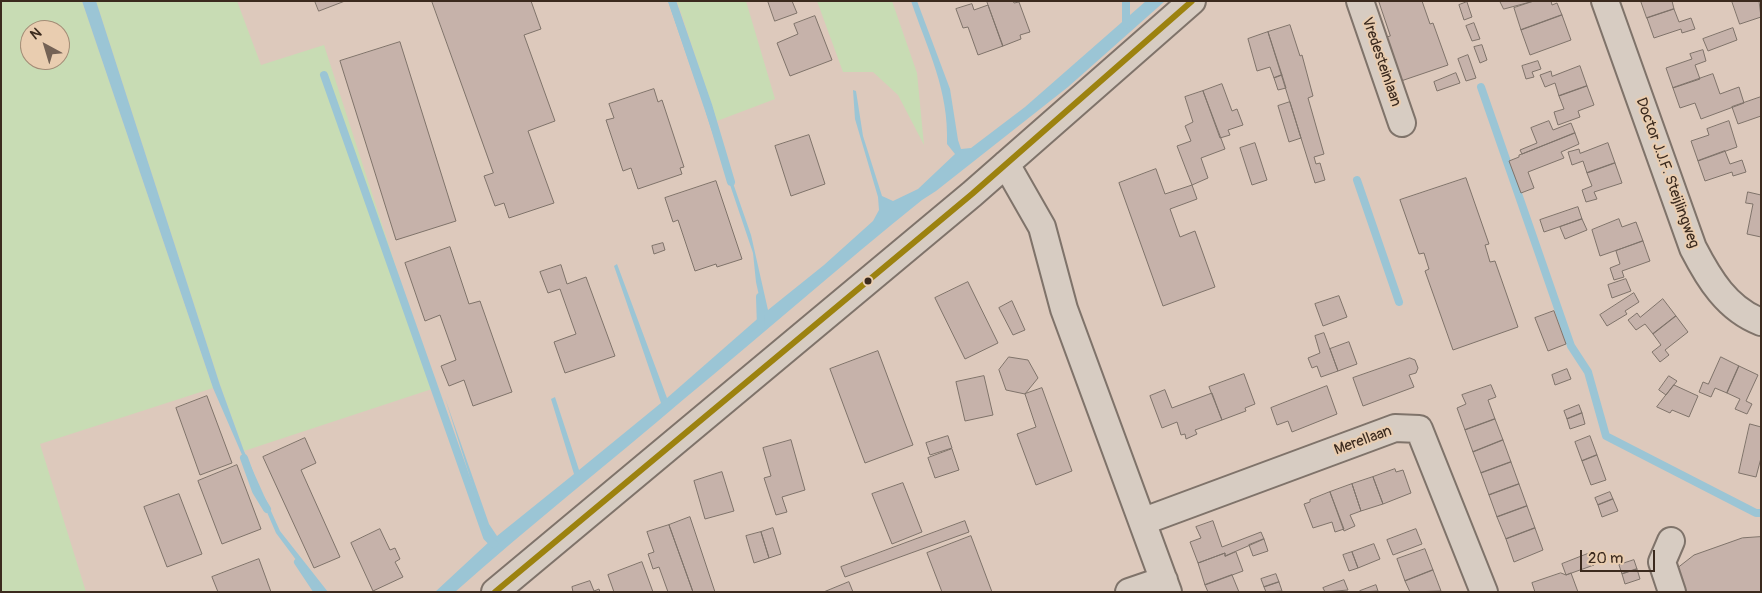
<!DOCTYPE html>
<style>
body{margin:0}
#map{position:relative;width:1762px;height:593px;overflow:hidden;background:#ddc9bc;font-family:Pangolin,sans-serif}
canvas{display:block}
.frame{position:absolute;inset:0;border:2px solid #3b2a1e;pointer-events:none}
.north{position:absolute;left:20px;top:20px;width:50px;height:50px;box-sizing:border-box;background:#e9cdb0;border:1px solid #a38c76;border-radius:50%;rotate:321deg;font-size:14px;font-weight:700;line-height:20px;text-align:center;color:#3b2a1e}
.north::after{content:'';display:block;margin:auto;width:18px;height:22px;background:#746255;clip-path:polygon(50% 0,100% 100%,50% 72%,0 100%)}
.scale{position:absolute;left:1580px;top:550px;width:75px;height:22px;box-sizing:border-box;border:2px solid #3b2a1e;border-top:0;padding-left:6px;font-size:15px;line-height:18px;white-space:nowrap;color:#3b2a1e;-webkit-text-stroke:4px #e9cdb0;paint-order:stroke}
</style>
<div id="map">
<canvas width="1762" height="593"></canvas>
<div class="frame"></div>
<div class="north">N</div>
<div class="scale">20 m</div>
</div>
<script>
const c = document.querySelector('canvas').getContext('2d');
c.lineJoin = 'round';
function fillPath(path, color) { c.fillStyle = color; c.fill(path, 'evenodd'); }
function stroke(path, color, width, dash) { c.strokeStyle = color; c.lineWidth = width; c.lineCap = dash ? 'butt' : 'round'; c.setLineDash(dash || []); c.stroke(path); }
function write(font, color, halo, rows, align = 'center') {
  c.font = font + ' Pangolin,sans-serif'; c.lineWidth = 4; c.setLineDash([]); c.textBaseline = 'middle'; c.strokeStyle = halo; c.fillStyle = color; for (const [text, x, y, turn = 0] of rows) {
    c.save(); c.translate(x, y); c.rotate((+turn || 0) * Math.PI / 180); c.textAlign = isNaN(turn) ? turn : align; if (halo) c.strokeText(text, 0, 0); c.fillText(text, 0, 0); c.restore();
  }
}
fillPath(new Path2D(`
 M1,1H82L213,388L40,444L86,592H1ZM30,30H60V60H30Z
 M96,1H237L261,65L324,45L435,388L244,451L220,385Z
 M677,1H746L775,99L717,121Z
 M817,1H892L917,73L924,145L898,95L873,72H843Z`), '#c8dcb4');
fillPath(new Path2D(`
 M82,1H96L220,385L244,451L280,531L328,592H320L276,533L213,388Z
 M668,1H670L751,235L768,310L824,265L873,221L879,210L878,197L855,119L853,90L856,91L863,136L882,196L893,201L918,189L955,154L947,144C949,90 928,51 911,1H917L950,89L958,140L961,149L971,148L1025,107L1146,1H1165L1068,87L936,191L922,200C841,265 764,333 684,399C608,464 530,525 455,592H435L490,541L445,398L489,524L497,536L574,474L551,399L555,397L579,470L661,403L614,266L617,264L667,398L763,314L756,282L753,253Z`), '#9bc5d5');
stroke(new Path2D(`
 M672,1L708,105L731,182
 M1126,25V1
 M324,75L487,537L494,544
 M1481,87L1571,346L1588,372L1606,436L1756,513H1761
 M1357,180L1399,302
 M760,297L761,326
 M244,458L256,491L267,509
 M298,562L318,592`), '#9bc5d5', 8);
const building = new Path2D(`
 M315,1H345L319,11Z
 M432,1H531L541,29L524,35L555,121L528,131L554,203L509,218L504,203L495,206L484,176L493,173Z
 M768,1H792L797,13L775,21Z
 M987,1H1013L1014,3L1019,2L1030,32L1020,35L1021,39L1003,46Z
 M1379,1H1422L1430,24L1433,23L1448,65L1401,81L1387,37L1390,36Z
 M1500,1H1534L1504,9Z
 M1534,1H1551L1552,5L1557,3L1562,15L1521,30L1514,8Z
 M1641,1H1672L1674,9L1647,18Z
 M1732,1H1759L1761,17L1740,24Z
 M1467,2L1472,17L1464,20L1459,5Z
 M972,4L974,10L988,5L1003,46L978,55L968,27L963,28L956,9Z
 M1674,9L1679,22L1691,18L1695,29L1682,33L1681,29L1654,38L1647,18Z
 M1562,15L1571,40L1530,55L1521,30Z
 M815,16L832,60L790,76L777,43L798,34L794,24Z
 M1474,23L1480,39L1472,41L1466,26Z
 M1290,25L1300,56L1302,55L1313,96L1308,98L1324,154L1314,157L1316,164L1320,163L1325,180L1315,183L1268,32Z
 M1733,28L1737,40L1708,51L1703,39Z
 M1268,32L1282,75L1274,78L1270,67L1257,71L1248,39Z
 M400,42L456,221L396,240L340,61Z
 M1482,45L1487,60L1480,63L1474,47Z
 M1703,50L1706,61L1695,65L1700,79L1673,88L1666,68L1692,59L1690,54Z
 M1468,55L1476,78L1466,81L1458,59Z
 M1538,61L1541,69L1532,72L1534,77L1526,79L1522,66Z
 M1580,66L1587,86L1559,96L1555,83L1545,87L1540,75L1551,71L1552,76Z
 M1456,73L1460,83L1437,91L1434,82Z
 M1713,74L1720,94L1739,87L1744,103L1701,119L1695,103L1680,108L1673,88Z
 M1282,75L1286,88L1278,90L1274,78Z
 M1222,84L1232,111L1237,109L1243,125L1228,130L1230,135L1220,138L1203,91Z
 M1587,86L1594,105L1578,111L1580,117L1558,125L1554,112L1564,109L1559,96Z
 M654,89L658,102L662,100L684,167L680,168L682,174L638,189L631,168L623,171L606,120L614,118L609,104Z
 M1203,91L1225,149L1201,158L1208,178L1192,185L1177,146L1191,141L1185,126L1193,122L1185,97Z
 M1761,97V116L1738,124L1732,107Z
 M1290,102L1301,138L1289,142L1278,106Z
 M1549,121L1553,130L1571,123L1575,133L1522,154L1520,150L1537,143L1531,128Z
 M1729,121L1737,147L1698,161L1691,141L1709,135L1707,129Z
 M1575,133L1579,144L1561,152L1564,158L1528,172L1534,188L1521,193L1509,161L1519,157V155L1522,154Z
 M809,135L825,184L791,196L775,146Z
 M1255,143L1267,180L1252,185L1240,148Z
 M1608,143L1615,163L1587,173L1583,161L1572,165L1568,152L1579,149L1580,153Z
 M1725,151L1730,164L1742,160L1746,172L1733,176L1732,172L1705,181L1698,161Z
 M1615,163L1622,183L1594,192L1597,199L1586,202L1582,190L1592,186L1587,173Z
 M1156,169L1165,194L1192,185L1197,199L1170,209L1180,237L1195,231L1215,287L1163,306L1119,183Z
 M1466,178L1489,244L1485,245L1490,262L1495,261L1518,327L1453,350L1425,271L1429,269L1424,253L1419,254L1400,200Z
 M716,181L742,259L717,267L716,264L695,271L678,220L673,222L665,198Z
 M1748,192L1761,195V237L1747,234L1753,204L1746,203Z
 M1578,207L1582,219L1544,232L1540,220Z
 M1582,219L1587,230L1565,239L1560,227Z
 M1619,219L1622,227L1636,222L1643,241L1600,256L1592,230Z
 M1643,241L1650,261L1622,271L1624,277L1614,280L1610,268L1620,264L1616,251Z
 M663,243L665,250L654,254L652,246Z
 M450,247L469,304L480,301L512,392L473,406L464,380L449,386L441,366L456,360L440,315L425,321L405,263Z
 M561,265L567,284L586,277L615,356L565,373L554,342L576,334L560,289L548,293L540,272Z
 M1626,279L1631,291L1612,298L1608,285Z
 M968,282L998,343L965,359L935,298Z
 M1634,293L1639,302L1625,311L1627,314L1607,326L1600,315Z
 M1339,296L1347,317L1323,326L1315,304Z
 M1663,299L1676,316L1653,334L1645,324L1636,330L1628,320L1637,313L1640,317Z
 M1012,301L1025,330L1013,335L999,308Z
 M1554,311L1566,344L1548,351L1535,318Z
 M1676,316L1688,332L1665,350L1669,355L1660,362L1652,352L1661,345L1653,334Z
 M1324,333L1338,371L1321,377L1317,366L1312,368L1308,358L1320,353L1315,336Z
 M1349,342L1357,364L1338,371L1330,349Z
 M878,351L913,445L865,463L830,369Z
 M1009,357L1028,360L1038,378L1025,394L1006,390L999,370Z
 M1721,357L1739,366L1727,393L1715,388L1711,397L1699,392L1703,382L1708,384Z
 M1410,358L1415,360L1418,368L1416,373L1409,375L1414,387L1363,406L1353,378Z
 M1739,366L1758,375L1746,401L1752,404L1747,414L1735,409L1740,399L1727,393Z
 M1567,369L1571,379L1555,385L1552,375Z
 M1244,374L1255,404L1245,408L1246,411L1222,420L1209,387Z
 M984,376L993,415L965,421L956,382Z
 M1669,376L1677,381L1666,395L1659,390Z
 M1491,385L1496,397L1488,400L1495,419L1465,430L1457,408L1466,404L1462,395Z
 M1674,385L1698,396L1689,417L1672,410L1670,413L1657,407Z
 M1327,386L1337,414L1292,432L1288,421L1277,425L1271,408Z
 M1042,388L1072,471L1036,485L1017,434L1036,427L1025,394Z
 M1165,390L1172,408L1212,393L1222,420L1195,430L1197,434L1186,439L1185,434L1181,435L1177,422L1162,428L1150,396Z
 M207,396L232,463L200,475L176,408Z
 M1579,405L1582,413L1567,419L1564,411Z
 M1582,413L1585,424L1570,429L1567,419Z
 M1495,419L1503,440L1473,452L1465,430Z
 M1750,424L1761,427V458L1756,477L1739,473Z
 M948,436L952,448L930,455L926,443Z
 M1590,436L1597,455L1582,461L1575,442Z
 M305,438L316,463L301,470L340,557L314,568L263,457Z
 M791,440L805,490L782,497L787,512L776,515L764,478L771,476L763,448Z
 M1503,440L1511,462L1481,473L1473,452Z
 M952,449L959,470L935,478L928,458Z
 M1597,455L1606,480L1591,485L1582,461Z
 M1511,462L1519,484L1489,495L1481,473Z
 M237,465L261,529L222,544L198,481Z
 M1395,469L1396,472L1403,470L1411,493L1383,504L1373,477Z
 M722,472L734,511L705,519L694,481Z
 M1373,477L1383,504L1361,511L1352,484Z
 M903,483L922,532L892,544L872,494Z
 M1352,484L1361,511L1350,515L1355,526L1344,531L1330,492Z
 M1519,484L1527,506L1497,517L1489,495Z
 M1330,492L1344,529L1335,532L1332,522L1313,528L1304,504L1310,502V500Z
 M1610,492L1613,499L1598,505L1595,498Z
 M179,494L202,554L167,567L144,507Z
 M1613,499L1618,511L1602,517L1598,505Z
 M1527,506L1535,528L1506,539L1497,517Z
 M690,517L715,592H693L669,525Z
 M965,521L969,532L845,577L841,567Z
 M1213,521L1222,547L1261,532L1264,539L1225,556V553L1198,563L1190,542L1201,538L1196,527Z
 M669,525L693,592H668L659,567L653,569L648,554L654,552L647,532Z
 M773,528L781,554L769,558L761,532Z
 M1535,528L1543,550L1514,562L1506,539Z
 M380,529L390,550L395,548L400,559L395,562L403,577L373,591L351,543Z
 M1416,529L1422,544L1393,555L1387,540Z
 M761,532L769,558L754,563L746,536Z
 M971,536L992,592H942L927,553Z
 M1761,537V592H1684L1676,569L1694,555L1742,538Z
 M1264,539L1268,551L1253,556L1249,545Z
 M1374,544L1380,559L1358,568L1352,552Z
 M1425,549L1433,570L1405,581L1397,559Z
 M1236,552L1243,571L1205,585L1198,563L1225,553V556Z
 M1352,552L1358,568L1349,571L1343,555Z
 M1590,553L1594,565L1566,575L1562,564Z
 M259,559L271,592H218L212,577Z
 M1634,560L1637,569L1622,574L1619,565Z
 M642,562L653,592H614L608,575Z
 M1637,569L1640,579L1625,584L1622,574Z
 M1433,570L1441,591L1410,592L1405,581Z
 M1561,573L1566,575L1571,573L1578,592H1535L1532,583Z
 M1276,574L1279,582L1264,587L1261,579Z
 M1232,575L1239,592H1208L1205,585Z
 M1344,580L1348,590L1325,592L1323,588Z
 M590,581L594,591L599,589L600,592H573L572,587Z
 M849,582L853,592H824Z
 M1279,582L1282,591L1266,592L1264,587Z
 M1376,585L1378,591L1361,592L1360,591Z`);
fillPath(building, '#c6b2aa');
stroke(building, '#7f736a', 1);
const minor = new Path2D(`
 M1360,1L1402,123
 M1605,1L1693,248C1709,279 1727,309 1761,322
 M1006,164L1042,227L1064,309L1168,592
 M1144,521L1395,428L1419,429L1484,592
 M1671,541L1662,562L1672,592
 M495,592L972,194L1192,1
 M1129,592L1164,580`);
stroke(minor, '#7f736a', 30);
stroke(minor, '#d7ccc2', 26);
stroke(new Path2D(`
 M495,592L972,194L1192,1`), '#9c820f', 6);
for (const [x, y, r, color] of [
 [868,281,4.5,"#3b2a1e"]
]) { const dot = new Path2D(); dot.arc(x, y, r, 0, 2 * Math.PI); c.fillStyle = color; c.fill(dot); stroke(dot, '#e9cdb0', 2); }
write('15px', '#3b2a1e', '#e9cdb0', [
 ["Vredesteinlaan",1381,62,71],
 ["Doctor J.J.F. Steijlingweg",1667,173,70],
 ["Merellaan",1363,441,-20]
]);
</script>
